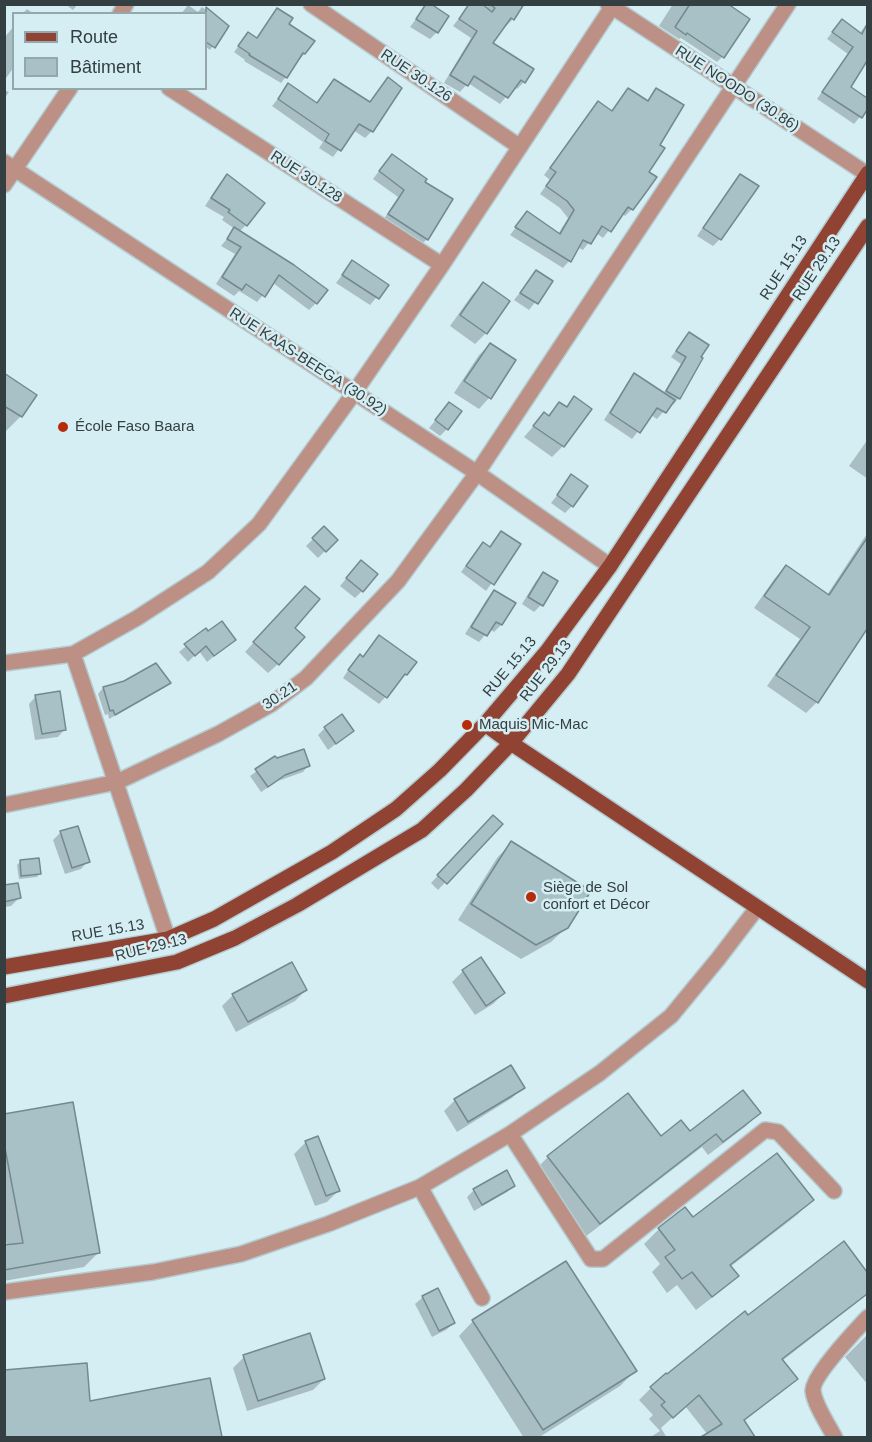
<!DOCTYPE html>
<meta charset="utf-8">
<style>
body{margin:0}
#map{position:relative;width:872px;height:1442px;overflow:hidden;background:#d4eef4;font-family:Arial,sans-serif}
canvas{display:block}
.frame{position:absolute;inset:0;border:6px solid #343f41;pointer-events:none}
.legend{position:absolute;left:12px;top:12px;width:195px;height:78px;box-sizing:border-box;background:#d4eef4;border:2px solid #94a8ac;margin:0;padding:8px 10px;list-style:none;font-size:18px;color:#343f41}
.legend li{display:flex;align-items:center;gap:12px;height:30px}
.legend b{width:30px;border:2px solid #94a8ac}
</style>
<div id="map">
<canvas width="872" height="1442"></canvas>
<div class="frame"></div>
<ul class="legend">
<li><b style="height:8px;background:#904332"></b>Route</li>
<li><b style="height:16px;background:#a8c1c7"></b>Bâtiment</li>
</ul>
</div>
<script>
const c = document.querySelector('canvas').getContext('2d');
c.lineJoin = 'round';
function fillPath(path, color) { c.fillStyle = color; c.fill(path, 'evenodd'); }
function stroke(path, color, width, dash) { c.strokeStyle = color; c.lineWidth = width; c.lineCap = dash ? 'butt' : 'round'; c.setLineDash(dash || []); c.stroke(path); }
function write(font, color, halo, rows, align = 'center') {
  c.font = font + ' Arial,sans-serif'; c.lineWidth = 5; c.setLineDash([]); c.textBaseline = 'middle'; c.strokeStyle = halo; c.fillStyle = color; for (const [text, x, y, turn = 0] of rows) {
    c.save(); c.translate(x, y); c.rotate((+turn || 0) * Math.PI / 180); c.textAlign = isNaN(turn) ? turn : align; if (halo) c.strokeText(text, 0, 0); c.fillText(text, 0, 0); c.restore();
  }
}
fillPath(new Path2D(`
 M65,4H78L73,10Z
 M427,4L437,32L430,39L410,27Z
 M488,4H522L513,19L506,26L504,25L491,44L524,82L517,89L514,87L500,104L468,83L460,92L444,83L471,38L453,26L467,8L486,9Z
 M673,4H733L730,8L722,57L717,62L681,38L679,39L659,26Z
 M188,5L198,12L202,7L227,26L210,50L206,47V14H181Z
 M27,9L34,14H22Z
 M277,10L304,54L281,83L244,61L245,60L234,52L248,34L256,39Z
 M868,22V59L849,87L868,100V107L854,124L817,99L848,54L827,39L836,27L859,34Z
 M14,26V67L4,81V38Z
 M388,79L372,131L365,138L353,130L333,157L319,148L323,142L272,106L289,85L316,104L334,81L369,103Z
 M4,90L9,92L4,99Z
 M628,90L646,102L656,90L658,146L632,209L625,216L622,213L603,238L596,233L583,250L577,247L569,261L563,268L510,235L527,213L558,234L568,218L560,208L540,194L550,180L544,175L592,110L598,103L611,112Z
 M385,163L451,200L427,239L420,246L382,222L398,197L373,179Z
 M740,175L720,239L713,246L697,236L733,183Z
 M227,176L246,225L239,232L316,303L309,310L273,283L257,302L239,291L234,296L216,284L235,254L221,246L235,229L222,220L224,217L205,206L220,183Z
 M352,262L387,285L370,305L336,283Z
 M536,272L551,282L529,310L514,300Z
 M483,284L508,302L486,333L475,344L450,326L472,295Z
 M689,334L699,357L679,398L673,405L671,403L657,419L651,415L632,439L604,420L628,382L635,375L663,394L681,364L671,357Z
 M490,344L489,398L479,409L454,393L479,355Z
 M4,374L35,395L21,416L6,431Z
 M575,398L590,409L563,446L552,457L524,437L544,414L547,416L559,404L565,408Z
 M449,404L447,429L440,436L429,428Z
 M868,439V479L849,466Z
 M572,476V506L565,513L551,503Z
 M324,528L336,540L318,558L306,546Z
 M868,532V626L817,702L806,713L767,686L800,639L754,608L775,578L786,567L827,595Z
 M501,533L519,545L486,591L461,572L477,550L489,548Z
 M354,569L362,591L355,598L340,586Z
 M543,574L541,605L534,612L522,604L536,581Z
 M494,592L514,604L501,625L494,632L490,629L479,642L465,634L487,599Z
 M295,597L293,628L278,664L268,673L245,652Z
 M206,630L234,640L207,662L199,651L188,662L179,652Z
 M373,644L406,674L379,704L343,678L353,663L362,658Z
 M125,682L169,683L164,688L109,719L108,714L105,715L98,694L103,688Z
 M36,696L65,729L58,737L35,740L29,704Z
 M325,728L352,731L328,750L318,735Z
 M275,758L308,766L303,772L278,781L261,792L250,776Z
 M486,824H501L438,890L431,883Z
 M77,828L88,861L81,869L65,874L53,840L60,833Z
 M511,843L567,927L551,942L521,959L458,920L497,858Z
 M20,862L40,873L37,877L19,879L17,865Z
 M4,887L19,898L11,906L4,907Z
 M463,971L504,993L493,1004L475,1015L452,982Z
 M306,990L295,1001L236,1032L222,1006L233,995Z
 M523,1087L512,1098L457,1132L444,1111L455,1100Z
 M759,1113L745,1127L708,1155L702,1147L585,1237L534,1171L548,1157L690,1133Z
 M4,1116L99,1252L84,1267L4,1281V1247L7,1246L4,1232Z
 M317,1138L338,1191L327,1202L315,1206L294,1154L305,1143Z
 M506,1172L514,1185L507,1192L474,1211L467,1197L474,1190Z
 M812,1200L797,1215L730,1267L737,1276L722,1290L696,1310L677,1285L667,1293L652,1272L660,1264L644,1244L659,1229L693,1219Z
 M844,1243L868,1274V1294L782,1361L796,1379L783,1391L743,1422L754,1438H704L708,1435L685,1406L661,1428L667,1438H649L660,1431L649,1419L653,1415L639,1400L651,1388Z
 M437,1290L454,1323L446,1330L432,1337L415,1304L423,1297Z
 M473,1321L635,1371L620,1386L538,1438H524L459,1336Z
 M868,1334V1385L845,1357Z
 M244,1357L324,1379L313,1390L247,1411L233,1368Z
 M4,1371L89,1403L209,1379L221,1438H4Z`), '#0003');
const building = new Path2D(`
 M426,4H431L449,16L438,33L416,19Z
 M469,4H482L492,12L495,8L489,4H524L514,20L511,18L493,43L534,69L525,83L521,80L508,98L474,76L468,86L450,75L477,31L459,19Z
 M690,4H728L750,19L724,58L687,33L686,35L675,27Z
 M206,7L229,26L215,48L206,42Z
 M277,8L293,18L289,24L315,41L305,54L303,53L287,78L249,55L250,54L238,46L248,32L257,38Z
 M842,19L862,34L867,24V61L851,87L867,98V110L862,118L822,92L853,47L832,32Z
 M388,77L402,88L373,132L359,124L341,151L325,141L329,134L278,99L288,83L317,103L334,79L370,102Z
 M628,88L648,101L656,88L684,105L660,145L665,148L649,172L657,177L647,191L633,210L628,207L611,232L602,226L591,244L583,240L571,262L515,227L527,211L560,234L574,210L567,201L546,186L556,172L550,168L598,101L612,111Z
 M392,154L427,179L425,182L453,199L428,240L388,214L404,190L379,171Z
 M227,174L265,203L247,226L228,212L230,210L211,198Z
 M740,174L759,186L721,240L703,228Z
 M234,227L294,265L328,290L317,304L279,275L265,297L246,284L242,290L222,277L241,247L227,239Z
 M352,260L389,285L379,299L342,275Z
 M536,270L553,281L538,304L520,293Z
 M483,282L510,301L487,334L460,315Z
 M689,332L709,345L701,357L703,358L680,399L666,391L686,357L676,351Z
 M490,343L516,360L491,399L464,381Z
 M4,373L37,395L22,417L4,406Z
 M634,373L675,400L666,413L657,408L640,433L610,413Z
 M574,396L592,409L564,447L533,426L544,412L549,416L559,402L567,407Z
 M449,402L462,411L448,430L435,420Z
 M571,474L588,486L573,507L557,495Z
 M324,526L338,540L326,552L312,538Z
 M501,531L521,544L494,585L466,566L483,542L490,547Z
 M867,538V629L818,703L776,675L810,627L764,596L786,565L829,595Z
 M361,560L378,574L363,592L346,578Z
 M543,572L558,581L543,606L528,597Z
 M305,586L320,599L295,628L305,637L279,665L253,642Z
 M494,590L516,603L502,625L496,622L487,636L471,627Z
 M222,621L236,640L214,656L206,646L195,656L184,644L206,628L208,631Z
 M379,635L417,662L407,675L405,674L387,698L348,670L360,654L363,657Z
 M156,663L171,683L115,715L113,710L110,711L103,687L124,681Z
 M60,691L66,730L42,734L35,695Z
 M342,714L354,731L336,744L324,727Z
 M304,749L310,766L285,775L268,787L255,769L275,756L277,758Z
 M493,815L503,824L447,884L437,875Z
 M78,826L90,862L72,868L60,831Z
 M511,841L591,891L568,928L536,945L471,904Z
 M39,858L41,874L21,876L20,860Z
 M18,883L21,898L4,902V885Z
 M481,957L505,993L486,1006L462,970Z
 M292,962L307,990L248,1022L232,994Z
 M511,1065L525,1088L468,1122L454,1099Z
 M743,1090L761,1113L723,1142L716,1134L600,1224L547,1156L628,1093L661,1136L681,1120L690,1131Z
 M73,1102L100,1253L4,1270V1245L23,1243L4,1143V1114Z
 M318,1136L340,1191L326,1196L305,1141Z
 M777,1153L814,1200L730,1265L739,1276L712,1297L692,1272L682,1279L665,1257L675,1250L658,1228L685,1207L693,1217Z
 M507,1170L515,1186L482,1205L473,1189Z
 M844,1241L867,1272V1294L782,1359L798,1379L744,1420L755,1437H701L722,1424L699,1395L673,1418L661,1405L665,1402L650,1387L666,1373L667,1374L745,1311L748,1315Z
 M566,1261L637,1371L543,1430L472,1320Z
 M438,1288L455,1323L439,1331L422,1296Z
 M310,1333L325,1379L258,1401L243,1355Z
 M87,1363L90,1401L210,1378L222,1437H4V1370Z`);
fillPath(building, '#a8c1c7');
stroke(building, '#728a8f', 1.5);
const minor = new Path2D(`
 M311,4L520,147
 M608,4L867,174
 M120,14L126,4
 M169,88L442,265
 M4,162L477,473L610,566
 M4,185L70,88
 M73,654L168,939
 M4,663L73,654L137,618L208,572L259,524L354,393L442,265L614,4
 M4,805L117,782L218,734L270,705L306,678L398,581L477,473L788,4
 M510,1134L591,1259H603L765,1130L778,1132L834,1191
 M420,1187L482,1298
 M4,1292L153,1272L241,1254L328,1224L420,1187L510,1134L600,1073L671,1016L718,959L757,908
 M835,1438C828,1424 815,1406 813,1391C812,1376 856,1330 868,1317`);
const major = new Path2D(`
 M485,724L511,743L868,981
 M4,967L168,939L214,919L332,852L396,809L440,770L485,724L548,650L610,566L868,173
 M4,996L177,962L235,938L297,905L422,830L466,790L511,743L568,674L868,226`);
stroke(minor, '#b4cbd0', 18);
stroke(major, '#b4cbd0', 18);
stroke(minor, '#bd9085', 15);
stroke(major, '#904332', 15);
for (const [x, y, r, color] of [
 [63,427,6,"#b62b08"],
 [467,725,6,"#b62b08"],
 [531,897,6,"#b62b08"]
]) { const dot = new Path2D(); dot.arc(x, y, r, 0, 2 * Math.PI); c.fillStyle = color; c.fill(dot); stroke(dot, '#d4eef4', 2); }
write('15px', '#343f41', '#d4eef4', [
 ["RUE 30.126",416,76,34],
 ["RUE NOODO (30.86)",737,89,33],
 ["RUE 30.128",306,177,33],
 ["RUE 15.13",784,268,-57],
 ["RUE 29.13",817,269,-56],
 ["RUE KAAS-BEEGA (30.92)",308,362,33],
 ["RUE 15.13",510,667,-50],
 ["RUE 29.13",546,671,-52],
 ["30.21",280,696,-34],
 ["RUE 15.13",108,931,-10],
 ["RUE 29.13",151,948,-14]
]);
write('15px', '#343f41', '#d4eef4', [
 ["École Faso Baara",75,427],
 ["Maquis Mic-Mac",479,725],
 ["Siège de Sol",543,888],
 ["confort et Décor",543,905]
], 'left');
</script>
